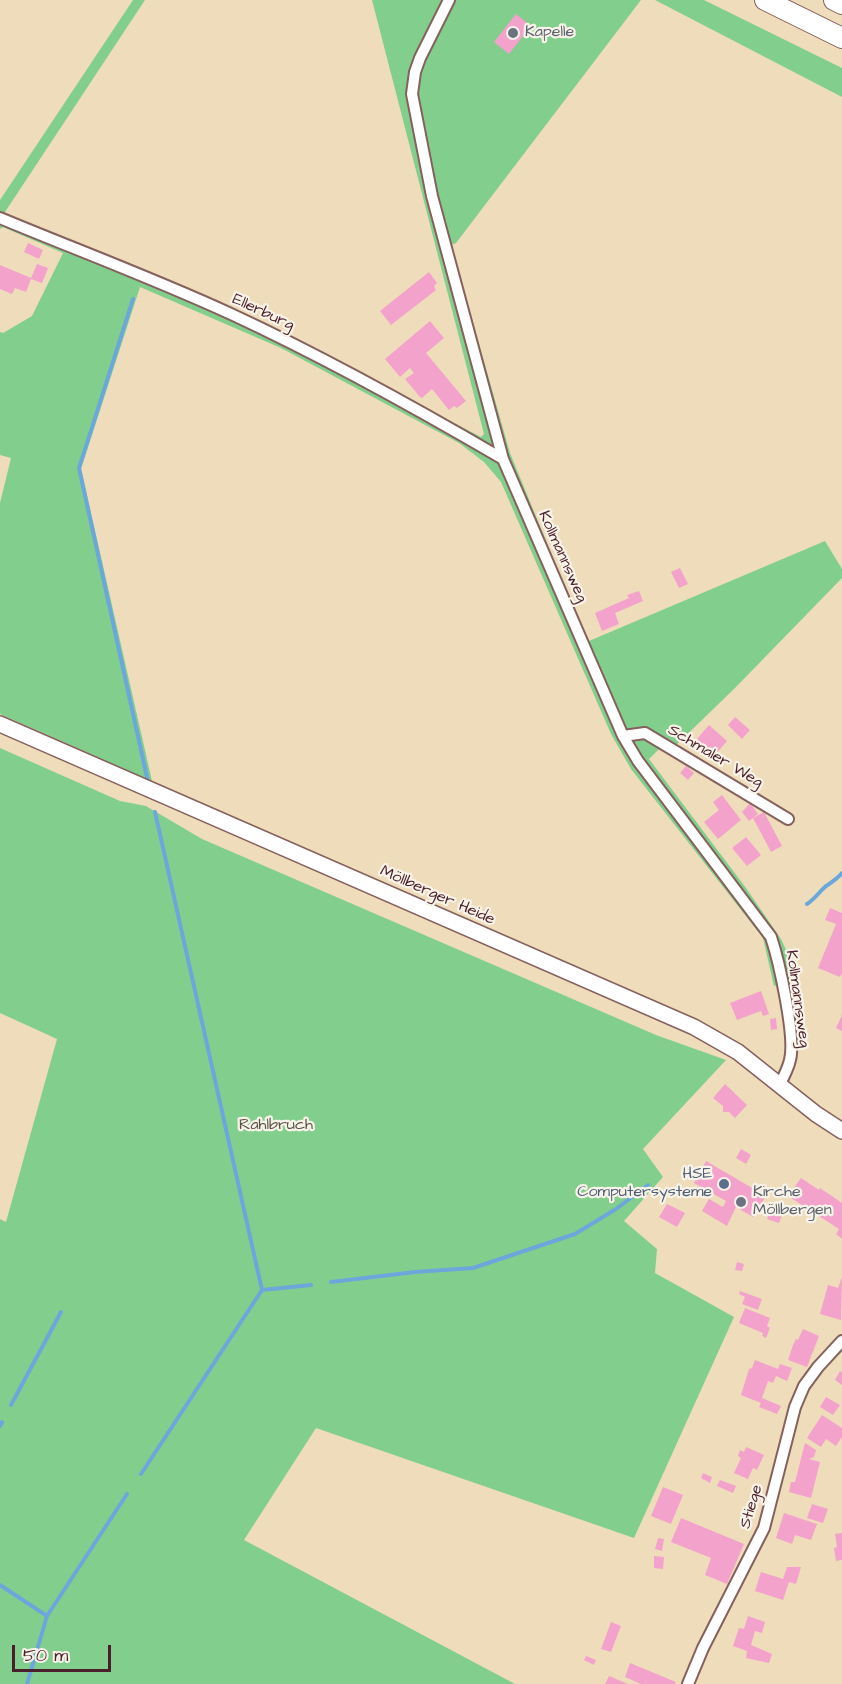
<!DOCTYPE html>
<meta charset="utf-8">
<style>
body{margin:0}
#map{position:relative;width:842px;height:1684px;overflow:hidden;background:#efdcbb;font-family:"Architects Daughter",sans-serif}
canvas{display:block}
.scale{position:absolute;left:12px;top:1645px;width:99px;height:27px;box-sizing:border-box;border:3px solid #4a1f2b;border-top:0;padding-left:8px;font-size:18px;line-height:21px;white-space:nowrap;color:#4a1f2b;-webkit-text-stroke:4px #f7f3e8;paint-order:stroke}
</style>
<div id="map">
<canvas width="842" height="1684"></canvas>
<div class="scale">50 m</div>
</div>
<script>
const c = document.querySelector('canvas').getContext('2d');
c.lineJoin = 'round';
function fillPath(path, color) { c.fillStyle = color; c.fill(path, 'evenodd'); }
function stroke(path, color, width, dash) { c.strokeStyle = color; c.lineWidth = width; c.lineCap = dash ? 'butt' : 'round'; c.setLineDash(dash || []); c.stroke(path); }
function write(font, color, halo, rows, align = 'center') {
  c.font = font + ' "Architects Daughter",sans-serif'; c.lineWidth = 4.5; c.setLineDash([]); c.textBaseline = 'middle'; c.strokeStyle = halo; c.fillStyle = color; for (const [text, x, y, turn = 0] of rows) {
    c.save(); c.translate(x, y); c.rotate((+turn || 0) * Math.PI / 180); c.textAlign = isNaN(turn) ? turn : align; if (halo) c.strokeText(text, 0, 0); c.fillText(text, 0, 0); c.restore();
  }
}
fillPath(new Path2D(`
 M133,0H145L5,212V215L287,336L481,437L484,434L372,0H641L456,243L451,245L510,453L574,609L589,641L825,541L842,569V578L735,688L670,751L661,747L649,759L746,888L781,939L789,956L791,982L774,986L763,938L631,769L611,734L501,482L484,462L459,443L281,348L140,287L81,469L152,781L0,714V503L11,458L0,455V332L3,333L32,316L63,253L3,227L0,229V200Z
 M655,0H704L842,68V97Z
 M0,748L120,801L146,806L202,839L656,1035L726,1060L643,1149L663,1177L624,1221L657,1249L655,1273L734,1317L634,1538L316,1428L244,1540L515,1684H0V1219L6,1222L57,1039L0,1013Z`), '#82cf8d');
stroke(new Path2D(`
 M133,299L79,468L148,782
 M807,904C815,899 819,892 826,886C832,882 837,879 842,873
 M331,1282L415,1272L473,1268L575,1234L616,1209L648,1185
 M262,1290L311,1285
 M11,1405L61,1312
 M0,1426L2,1422
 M141,1474L262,1290L155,812
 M0,1585L47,1616
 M27,1684L47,1616L127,1494`), '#6ca7dc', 4);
fillPath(new Path2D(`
 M516,14L531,26L509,54L494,42Z
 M28,243L43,250L39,259L24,252Z
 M37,264L48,268L42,283L31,279L26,292L15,288L12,294L0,289V265L31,278Z
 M429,272L437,283L434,286L436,290L391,325L380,311Z
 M430,321L444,338L426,353L466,401L457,408L454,406L449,410L432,389L422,398L420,397L405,379L414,373L410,368L400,377L385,359Z
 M680,568L688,584L679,588L671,572Z
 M639,591L643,601L615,613L619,624L602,631L595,613L629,598L627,595Z
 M735,717L750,730L742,739L728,725Z
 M709,725L727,741L715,755L697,739Z
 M686,766L694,773L688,780L680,773Z
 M722,795L741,820L718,839L704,822L719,810L713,802Z
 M750,803L758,814L749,821L742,812Z
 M764,812L782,846L771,852L753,818Z
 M746,837L761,855L747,866L732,848Z
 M830,908L842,913V973L840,977L818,968L836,924L825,920Z
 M761,991L769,1014L763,1016L761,1011L737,1020L730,1003Z
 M842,1015V1031L836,1028Z
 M776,1018L777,1029L771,1030L770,1019Z
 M725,1084L747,1105L735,1118L729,1112H723V1106L713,1098Z
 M741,1149L751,1155L746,1164L736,1158Z
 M706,1161L766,1196L753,1217L736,1207L727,1226L702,1211L709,1199L723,1207L726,1201L694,1183Z
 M801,1178L819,1190L820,1188L842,1203V1239L836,1234L839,1229L788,1196Z
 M667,1204L685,1213L677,1227L659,1217Z
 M770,1211L782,1215L779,1223L767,1219Z
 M737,1262L744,1264L742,1271L735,1270Z
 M842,1277L841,1320L820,1314L828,1285L838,1288Z
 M740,1291L762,1299L758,1310L742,1304L745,1297L739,1294Z
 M745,1308L770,1318L767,1326L770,1328L766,1338L762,1336L763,1333L739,1323Z
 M803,1329L819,1336L807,1367L788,1360L793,1345L796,1339L798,1340Z
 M755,1360L778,1369L780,1364L792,1368L787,1381L776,1376L773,1383L768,1381L762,1398L781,1406L777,1414L759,1407L761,1403L741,1395L749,1369L752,1368Z
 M840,1371L842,1372V1385L835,1380Z
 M826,1397L840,1405L833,1415L820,1407Z
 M822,1415L842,1428V1437L836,1446L826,1439L821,1447L807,1438Z
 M805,1443L816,1450L814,1457L809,1459L820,1462L811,1498L789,1492L791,1482H795Z
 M746,1447L764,1455L757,1470L753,1468L748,1479L734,1473L741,1458L738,1456L740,1450L744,1452Z
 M703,1473L712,1477L710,1483L701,1478Z
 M720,1480L736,1486L733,1493L717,1486Z
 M663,1487L683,1495L671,1524L651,1516Z
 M812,1504L828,1509L823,1523L807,1518Z
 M784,1513L817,1524L811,1540L795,1535L792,1544L776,1538Z
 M681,1518L744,1544L727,1584L705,1575L711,1558L671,1542Z
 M842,1533V1560L836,1561L834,1548L837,1547L835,1534Z
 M658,1538L664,1539L662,1551L655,1549Z
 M654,1556L664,1557L663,1569L654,1568Z
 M787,1567H801L796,1584L789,1582L783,1600L755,1591L761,1572L783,1579Z
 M748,1616L765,1622L762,1633L755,1631L751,1645L772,1654L769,1663L746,1658L747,1651L733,1646L739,1628L744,1629Z
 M611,1622L621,1626L611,1652L601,1649Z
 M586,1656L596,1660L594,1665L584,1660Z
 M630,1663L676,1682L675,1684H641L625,1677Z
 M609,1676L628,1684H605Z`), '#f3a2cc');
const street = new Path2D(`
 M449,0L420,58L415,72L412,94L432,196L503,459L623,736L638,761L771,937C779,961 796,1037 790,1060C788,1069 783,1078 779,1086
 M0,218C77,250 155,279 231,314C324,357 414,407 503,459
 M623,736L645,733L788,819
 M688,1684L703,1648L764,1528L795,1407L804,1386L818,1367L842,1341`);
const secondary = new Path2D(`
 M0,724L694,1027L738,1052L816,1114L842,1131`);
const highway = new Path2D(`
 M765,0L842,38
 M834,0L842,4`);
stroke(street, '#84615d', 14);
stroke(secondary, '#84615d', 18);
stroke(highway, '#84615d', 22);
stroke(street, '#fff', 10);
stroke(secondary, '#fff', 15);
stroke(highway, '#fff', 20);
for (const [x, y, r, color] of [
 [513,33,6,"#6b7280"],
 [724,1184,6,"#5c6f8a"],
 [741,1202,6,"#6b7280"]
]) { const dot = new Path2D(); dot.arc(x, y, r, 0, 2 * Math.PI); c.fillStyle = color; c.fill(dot); stroke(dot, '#f7f3e8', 2); }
write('16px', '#5b616d', '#f7f3e8', [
 ["Kapelle",525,33],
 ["Kirche",753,1193],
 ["Möllbergen",753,1211]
], 'left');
write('16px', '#4a1f2b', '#f7f3e8', [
 ["Ellerburg",263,313,25],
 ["Kollmannsweg",562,557,66],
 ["Schmaler Weg",715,757,31],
 ["Möllberger Heide",437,896,24],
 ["Kollmannsweg",797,999,82],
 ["Stiege",752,1507,-73]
]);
write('16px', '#5b5448', '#f7f3e8', [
 ["Rahlbruch",276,1126]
]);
write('16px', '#4e5e75', '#f7f3e8', [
 ["HSE",712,1175],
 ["Computersysteme",712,1193]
], 'right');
</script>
